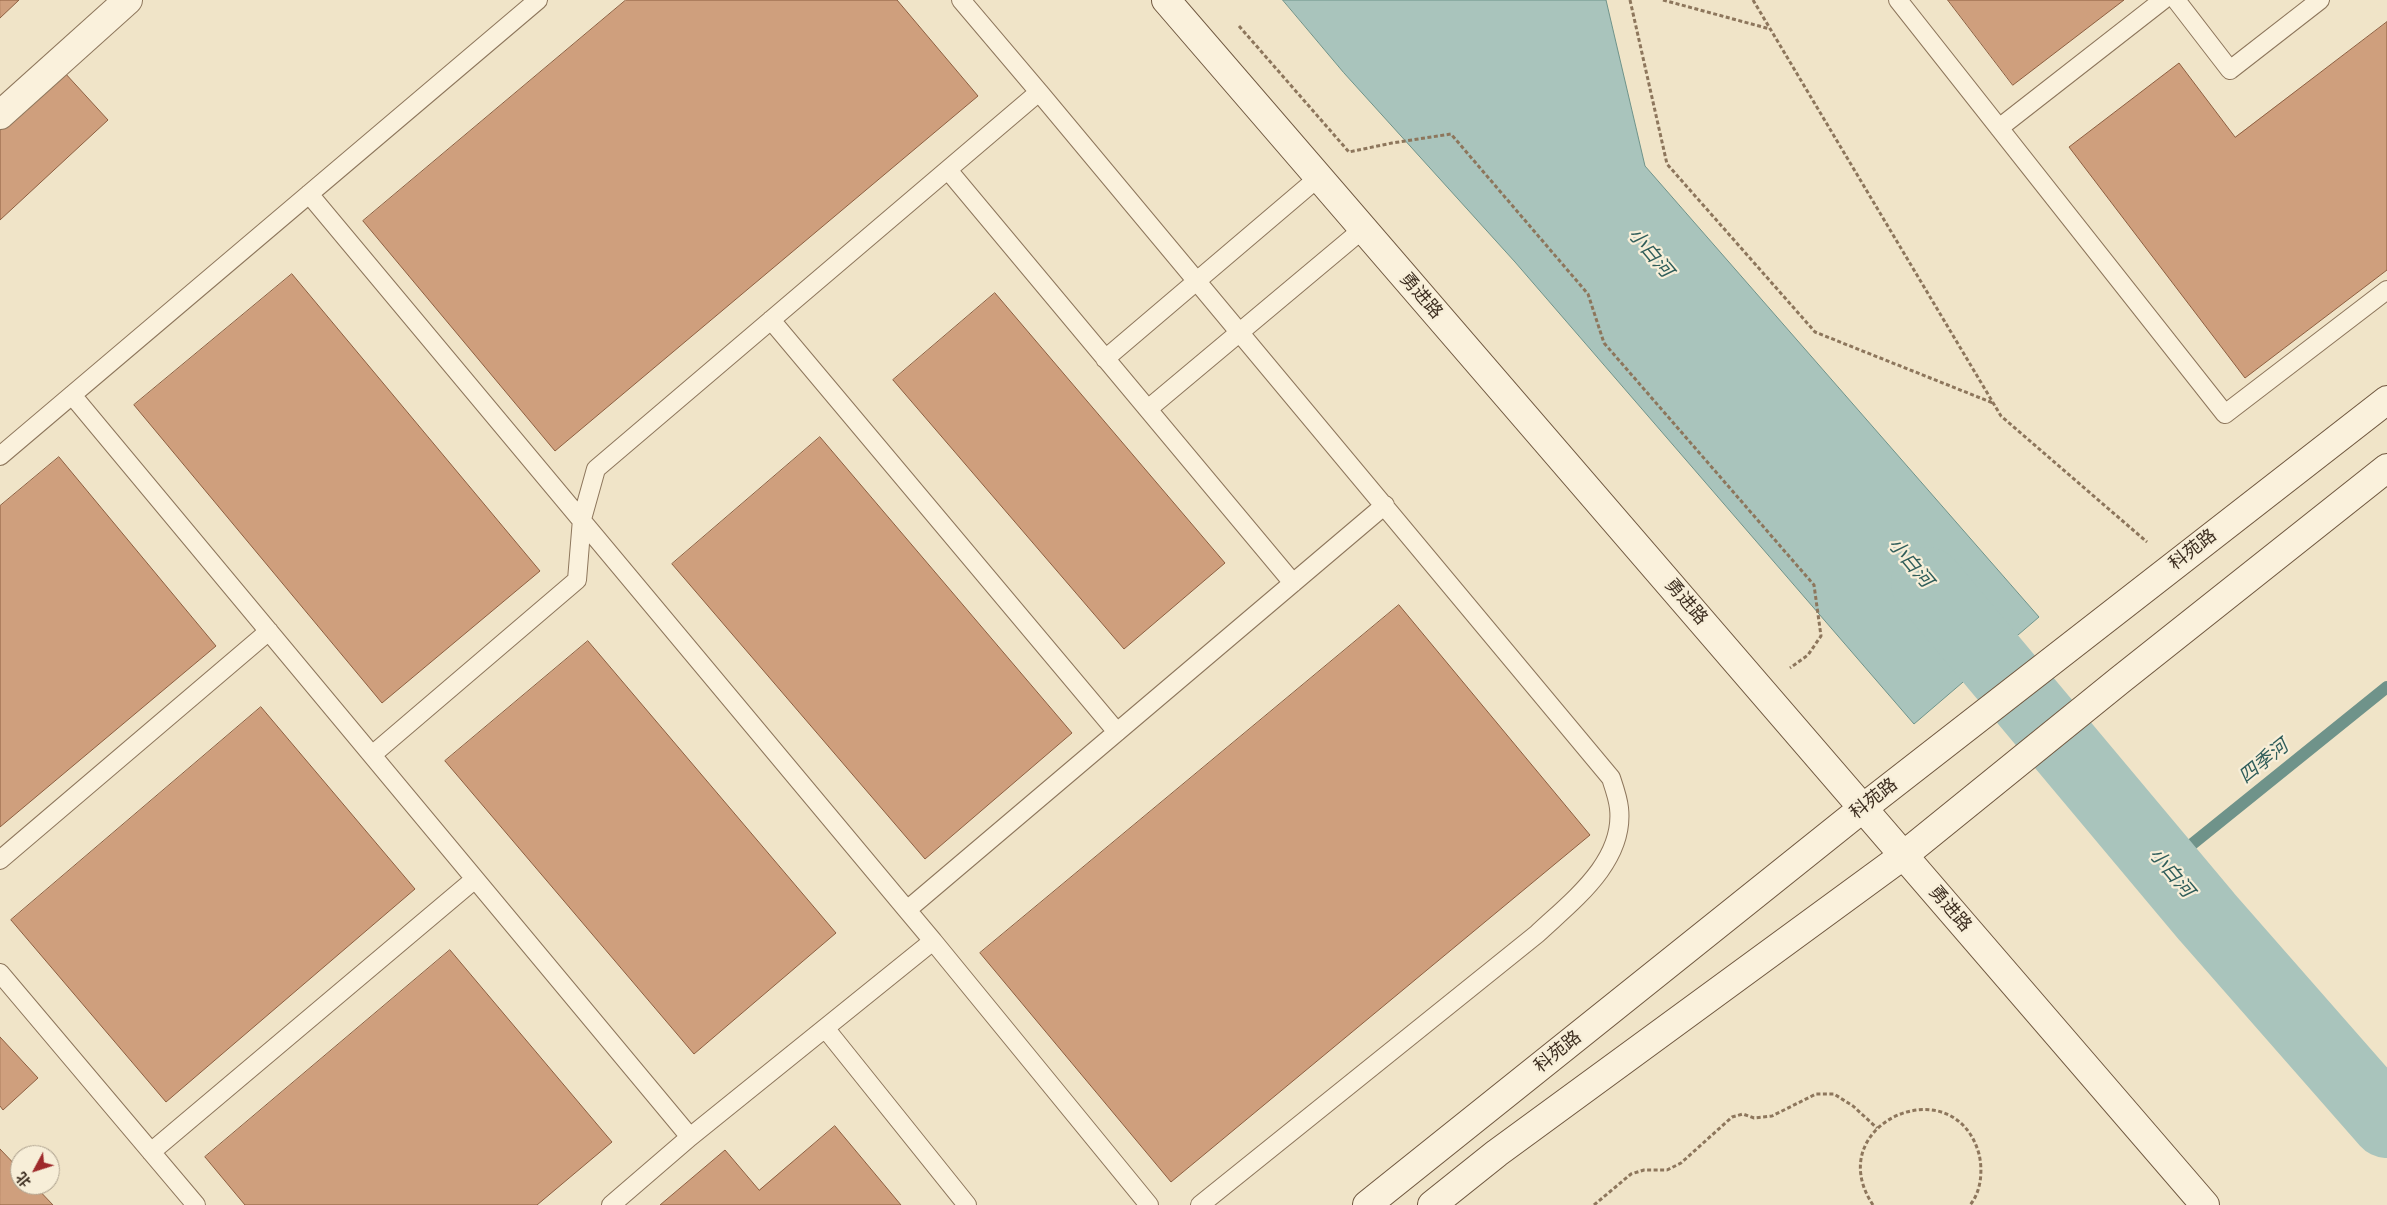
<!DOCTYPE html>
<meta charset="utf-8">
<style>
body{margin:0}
#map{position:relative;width:2387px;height:1205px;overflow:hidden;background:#f0e4c8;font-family:Bitter,"Noto Sans SC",serif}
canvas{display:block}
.north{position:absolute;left:10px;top:1145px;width:50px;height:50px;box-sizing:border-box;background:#f7eed8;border:1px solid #ada18e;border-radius:50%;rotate:230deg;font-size:14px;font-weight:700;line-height:20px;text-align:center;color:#3d2e20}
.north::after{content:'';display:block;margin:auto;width:18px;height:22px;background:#9e2a2b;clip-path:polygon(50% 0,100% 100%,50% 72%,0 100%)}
</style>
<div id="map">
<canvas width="2387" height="1205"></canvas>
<div class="north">北</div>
</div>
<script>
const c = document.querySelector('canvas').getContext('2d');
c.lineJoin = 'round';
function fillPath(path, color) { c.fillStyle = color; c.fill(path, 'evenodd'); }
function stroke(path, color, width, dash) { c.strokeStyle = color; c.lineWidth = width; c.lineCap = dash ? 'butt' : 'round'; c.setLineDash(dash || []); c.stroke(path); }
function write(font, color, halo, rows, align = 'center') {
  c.font = font + ' Bitter,"Noto Sans SC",serif'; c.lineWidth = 4.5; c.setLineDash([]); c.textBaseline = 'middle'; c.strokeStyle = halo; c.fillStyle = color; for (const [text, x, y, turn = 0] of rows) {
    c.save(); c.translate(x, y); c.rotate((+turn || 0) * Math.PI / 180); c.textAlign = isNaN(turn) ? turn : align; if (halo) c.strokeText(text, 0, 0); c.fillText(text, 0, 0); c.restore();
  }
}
const water = new Path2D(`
 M1283,0H1606L1645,166L2039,617L1914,724L1515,262L1344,73Z`);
fillPath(water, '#a9c4bc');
stroke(water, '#6f938a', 1);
stroke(new Path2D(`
 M2165,866L2387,687`), '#6f938a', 12);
stroke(new Path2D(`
 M1927,583L2207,917L2387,1122`), '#a9c4bc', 72);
const building = new Path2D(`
 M0,0H19L0,18Z
 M626,0H897L978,96L555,451L363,221Z
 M1948,0H2124L2013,85Z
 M2387,22V270L2245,378L2069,147L2179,63L2235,137Z
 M64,72L108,120L0,220V131Z
 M292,274L540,571L382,703L134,405Z
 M995,293L1225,563L1124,649L893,380Z
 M820,437L1072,733L925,859L672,564Z
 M59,457L216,646L0,827V506Z
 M1399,605L1590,835L1171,1182L980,953Z
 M588,641L836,933L694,1054L445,761Z
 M261,707L415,889L166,1102L11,920Z
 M450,950L612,1142L537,1205H245L205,1157Z
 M0,1037L38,1078L3,1110L0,1106Z
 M835,1126L901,1205H660L725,1150L759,1190Z
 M0,1149L20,1170V1185H34L53,1205H0Z`);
fillPath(building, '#cf9f7d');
stroke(building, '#8d5f41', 1);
const lane = new Path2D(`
 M961,0L1039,92
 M1898,0L2225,414L2387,290
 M2176,0L2230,70L2320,0
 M1999,128L2163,0
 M948,170L1293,583
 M309,194L907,910
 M771,320L1117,732
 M1105,359L1319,177
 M72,395L690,1137
 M1148,409L1363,229
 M0,456L538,0
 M372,755L577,580L582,519L596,469L1039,92L1611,778C1614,787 1618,798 1619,808C1625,862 1572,901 1537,934L1200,1205
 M0,860L269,631
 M933,941L1149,1205
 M0,973L196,1205
 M825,1028L967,1205
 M151,1152L475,879
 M611,1205L690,1137L933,941L907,910L1385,505`);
const street = new Path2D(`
 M0,115L128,0`);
const secondary = new Path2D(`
 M1166,0L2205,1205
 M1367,1205L1863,808L2387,400
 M1432,1205L1497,1153L1904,855L2120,680L2387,468`);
stroke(lane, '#8d765c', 20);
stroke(street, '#8d765c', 30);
stroke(secondary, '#6f573f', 30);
stroke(new Path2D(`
 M1630,0L1667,164L1815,332L1993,403
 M1663,0L1770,29
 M1753,0L2001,416L2147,542
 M1239,26L1349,152L1392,143L1451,134L1588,294L1604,343L1814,585L1821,636L1808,655L1790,668
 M1594,1205L1631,1174L1644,1170H1667L1681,1163L1732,1117L1743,1114L1754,1118L1772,1116L1816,1094H1834L1853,1106L1877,1128
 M1873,1205C1819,1124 1954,1065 1979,1154C1983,1171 1981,1192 1970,1205`), '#8d765c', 3, [4, 2.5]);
stroke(lane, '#faf1dc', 18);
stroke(street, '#faf1dc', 28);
stroke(secondary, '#faf1dc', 28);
write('18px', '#3d2e20', '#f7eed8', [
 ["勇进路",1421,296,49],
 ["科苑路",2193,550,-38],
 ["勇进路",1686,602,49],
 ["科苑路",1874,799,-38],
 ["勇进路",1950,909,49],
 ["科苑路",1558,1052,-39]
]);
write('italic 19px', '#2f5d5a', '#f7eed8', [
 ["小白河",1650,253,50],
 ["小白河",1910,563,50],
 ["四季河",2264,762,-39],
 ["小白河",2171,873,50]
]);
</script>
